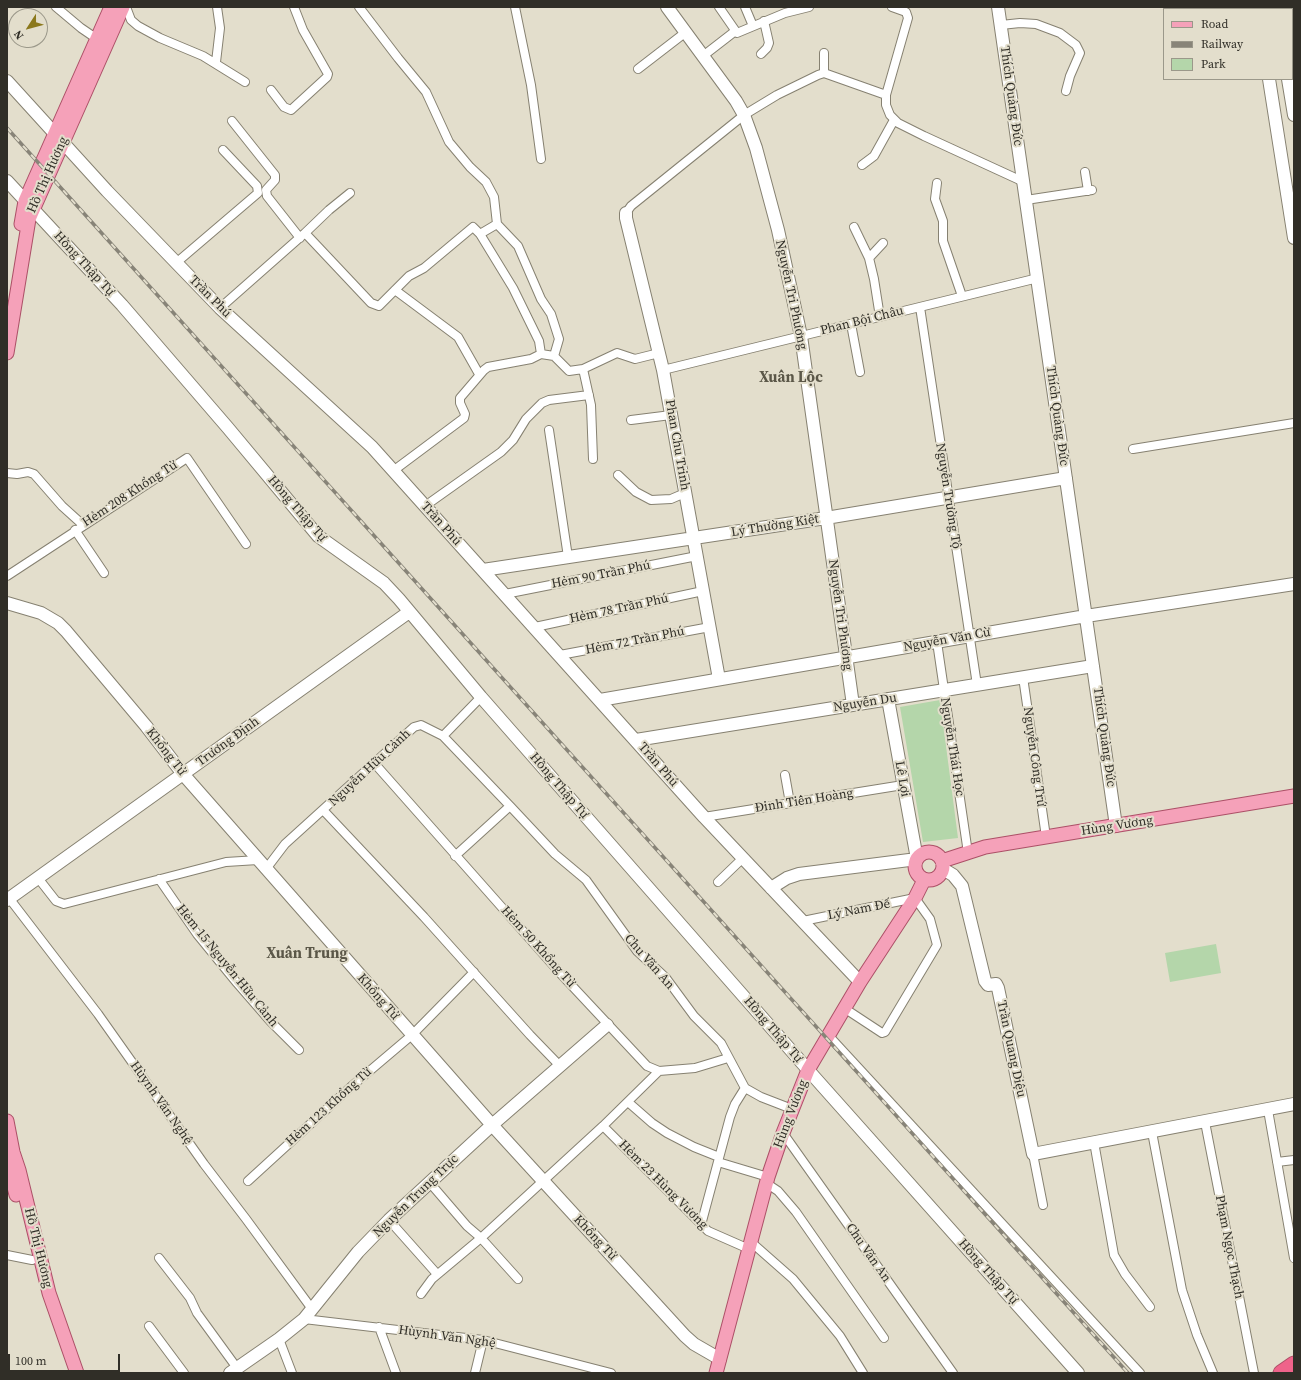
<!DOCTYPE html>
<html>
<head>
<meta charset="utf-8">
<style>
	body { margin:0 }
	#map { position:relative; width:1301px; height:1380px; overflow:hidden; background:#e3decc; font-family:"Source Serif 4",serif }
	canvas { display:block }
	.frame { position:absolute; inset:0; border:8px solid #302e27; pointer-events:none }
	.legend { position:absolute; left:1163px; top:8px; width:130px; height:72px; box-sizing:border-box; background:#e3decc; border:1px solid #9b988a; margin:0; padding:5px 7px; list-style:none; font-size:12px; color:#302e27 }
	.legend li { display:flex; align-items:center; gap:8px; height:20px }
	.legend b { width:20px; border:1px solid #9b988a }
	.north { position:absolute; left:8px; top:8px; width:40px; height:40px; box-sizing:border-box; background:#e3decc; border:1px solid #9b988a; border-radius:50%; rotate:234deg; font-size:11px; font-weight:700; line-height:16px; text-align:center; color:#302e27 }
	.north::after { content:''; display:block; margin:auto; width:14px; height:18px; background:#8b781c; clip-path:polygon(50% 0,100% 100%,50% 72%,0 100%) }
	.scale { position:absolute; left:8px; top:1354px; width:112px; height:18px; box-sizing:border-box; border:2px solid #302e27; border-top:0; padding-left:5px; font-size:12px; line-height:14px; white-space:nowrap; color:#302e27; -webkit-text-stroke:3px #e3decc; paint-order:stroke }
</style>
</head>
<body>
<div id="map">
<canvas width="1301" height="1380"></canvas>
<div class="frame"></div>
<ul class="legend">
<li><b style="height:5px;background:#f5a1b9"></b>Road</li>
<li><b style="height:5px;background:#888478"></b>Railway</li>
<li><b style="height:11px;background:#b4d6aa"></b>Park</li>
</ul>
<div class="north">N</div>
<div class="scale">100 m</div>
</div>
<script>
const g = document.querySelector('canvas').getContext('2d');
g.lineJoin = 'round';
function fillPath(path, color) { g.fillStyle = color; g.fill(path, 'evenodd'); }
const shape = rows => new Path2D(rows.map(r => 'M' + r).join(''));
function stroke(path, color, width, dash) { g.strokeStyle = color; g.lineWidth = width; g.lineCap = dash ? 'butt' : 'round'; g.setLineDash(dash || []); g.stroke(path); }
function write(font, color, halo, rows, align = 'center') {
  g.font = font + ' "Source Serif 4",serif'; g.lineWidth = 4; g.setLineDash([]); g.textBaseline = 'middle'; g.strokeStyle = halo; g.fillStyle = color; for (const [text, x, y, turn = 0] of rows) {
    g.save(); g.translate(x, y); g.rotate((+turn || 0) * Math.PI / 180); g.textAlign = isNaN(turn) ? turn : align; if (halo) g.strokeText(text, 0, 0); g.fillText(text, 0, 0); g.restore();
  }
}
fillPath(shape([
	[940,700,958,838,923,842,900,707],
	[1216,944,1221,973,1170,982,1165,953]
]), '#b4d6aa');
const street = shape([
	[56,7,81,28,100,41],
	[126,7,131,20,138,26,160,38,203,56,245,82],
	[359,7,398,58,426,92,449,142,470,167,486,182,494,197,497,224,518,246,541,299,551,314,559,339,554,356,541,354,531,359,488,367,484,370,460,398,460,403,465,414,464,418,393,471],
	[515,7,531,85,541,159],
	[719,7,737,33,785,13,809,7],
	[745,7,753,26],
	[892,7,906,12,908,18,886,95,886,105,890,115,898,123,924,136,1024,182],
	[1001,25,1020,23,1036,24,1060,33,1076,45,1080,53,1070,76,1066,91],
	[761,54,767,48,769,43,764,21],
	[703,56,734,32],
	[216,62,220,28,217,7],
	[638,69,686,32],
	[824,73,824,53],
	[271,90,284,107,291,110,327,77,328,74,303,30,294,7],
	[232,121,275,175,275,180,266,190,267,196,300,238],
	[862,165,874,156,894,120],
	[1085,172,1088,191],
	[937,183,935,199,943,221,943,241,962,296],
	[1026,200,1092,190],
	[626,213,631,206,744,115,777,95,818,75,824,73,886,95],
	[854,227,869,258,874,279,880,317],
	[305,233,329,210,350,193],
	[480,234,497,224],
	[869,258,883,243],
	[176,263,258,193,257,186,223,150],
	[395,290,458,337,479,374],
	[920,307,977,685],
	[220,308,305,233,371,303,379,306,409,276,424,268,473,227,480,234,513,288,539,341,541,354],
	[851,324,860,372],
	[554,356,569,371,583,369,617,353,635,359,659,353],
	[583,369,591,405,593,459],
	[663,370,1038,278],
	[631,420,671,415],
	[549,430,568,557],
	[1133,449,1294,423],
	[7,473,17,474,28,472,34,474,62,506,83,525],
	[618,475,636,492,651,500,671,499,685,493],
	[425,506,501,452,513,440,526,419,542,403,549,400,589,395],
	[75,530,104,573],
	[7,576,187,458,246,544],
	[505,594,697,556],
	[535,627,703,591],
	[937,642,968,853],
	[560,655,710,627],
	[1023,677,1046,837],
	[443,736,510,806,455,856],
	[375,764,560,973,647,1066,659,1071,695,1068,728,1058],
	[785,775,790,803],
	[510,806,555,854,586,880,637,951,666,978,694,1016,721,1043,745,1088,761,1097,792,1109],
	[324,811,424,917,530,1035,560,1066],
	[704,817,903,785],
	[266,869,285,844,414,727,421,725,443,736,481,697],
	[38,878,56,901,64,904,226,862,258,860],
	[159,879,197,934,237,983,270,1021,299,1050],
	[718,882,743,858],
	[9,898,98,1014,204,1164,246,1219,312,1309],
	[803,921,915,898,930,919,937,945,885,1032,882,1033,844,1008],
	[828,1035,1140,1373],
	[628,1102,652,1123,667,1133,694,1147,719,1157],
	[1268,1110,1294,1258],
	[1205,1122,1254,1373],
	[603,1126,708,1231,749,1249],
	[1152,1132,1182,1290,1197,1335,1213,1373],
	[783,1133,953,1373],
	[1094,1142,1114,1255,1125,1274,1150,1307],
	[1033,1154,1043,1205],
	[718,1162,768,1177],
	[1277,1162,1294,1160],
	[248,1181,353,1085,412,1035,474,972],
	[430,1183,467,1226,481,1238,518,1279],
	[766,1183,778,1191,796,1212,884,1338],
	[389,1220,437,1274],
	[701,1225,730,1117,735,1104,745,1088],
	[751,1242,793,1279,840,1336,863,1373],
	[7,1255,32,1260],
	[159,1258,190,1298,197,1313,237,1368],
	[421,1294,432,1279,481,1238,603,1126,659,1071],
	[304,1319,483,1340,611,1373],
	[149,1326,184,1373],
	[379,1327,396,1373],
	[279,1339,292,1373],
	[475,1373,483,1340]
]);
const secondary = shape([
	[667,7,736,101,744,115,756,148,778,230,801,336,853,705],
	[998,7,1116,826],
	[1258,7,1258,9],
	[1277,7,1278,9],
	[1269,79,1294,238],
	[1288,79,1294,115],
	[7,81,107,191,220,308,372,447,704,817,860,982],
	[7,181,122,305,228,428,318,536,384,583,399,599,481,697,817,1080,1078,1373],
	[626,213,626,218,663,370,719,679],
	[483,570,826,518,1066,478],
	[7,603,41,613,58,623,66,631,146,726,183,774,492,1125,685,1336,694,1344,720,1359],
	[600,700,1086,616,1294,584],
	[636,740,1093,666],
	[943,869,953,875,962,886,985,981,988,985,996,984,998,988,1033,1154,1294,1104],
	[771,888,787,878,799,874,917,859,888,699],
	[7,900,409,612],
	[230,1373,279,1339,304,1319,358,1252,389,1220,492,1125,607,1025]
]);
const primary = shape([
	[21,224,25,201,111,7],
	[7,353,29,219,123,7],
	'915 866a14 14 0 1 1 28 0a14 14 0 1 1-28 0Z',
	[942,861,985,847,1294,796],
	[7,1121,13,1152,19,1170,49,1293,77,1373],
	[7,1160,16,1195],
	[716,1373,768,1177,783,1133,808,1070,860,982,915,898,924,880]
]);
const highway = shape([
	[1281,1373,1294,1364]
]);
stroke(street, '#868171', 10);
stroke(secondary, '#868171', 14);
stroke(primary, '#ac5067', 15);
stroke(highway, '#ac5067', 17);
stroke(street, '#fff', 8);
stroke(secondary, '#fff', 12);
stroke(primary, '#f5a1b9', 13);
stroke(highway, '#ef638a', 15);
const rail = shape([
	[7,128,1128,1373]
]);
stroke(rail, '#888478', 3.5);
stroke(rail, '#e3decc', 2, [6]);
write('13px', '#302e27', '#e3decc', [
	["Thích Quảng Đức",1011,96,82],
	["Hồ Thị Hương",48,175,-66],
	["Hồng Thập Tự",84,264,47],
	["Nguyễn Tri Phương",791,295,78],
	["Trần Phú",210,297,45],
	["Phan Bội Châu",862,321,-14],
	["Thích Quảng Đức",1057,416,82],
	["Phan Chu Trinh",677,445,80],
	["Hẻm 208 Khổng Tử",130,494,-33],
	["Nguyễn Trường Tộ",948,496,81],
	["Hồng Thập Tự",297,509,49],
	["Trần Phú",441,524,48],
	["Lý Thường Kiệt",775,526,-9],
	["Hẻm 90 Trần Phú",601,575,-11],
	["Hẻm 78 Trần Phú",619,609,-12],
	["Nguyễn Tri Phương",840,615,82],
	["Nguyễn Văn Cừ",947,640,-10],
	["Hẻm 72 Trần Phú",635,641,-11],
	["Nguyễn Du",865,703,-9],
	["Thích Quảng Đức",1104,737,82],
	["Trương Định",228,742,-36],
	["Nguyễn Thái Học",952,747,81],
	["Khổng Tử",166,752,52],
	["Nguyễn Công Trứ",1034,757,82],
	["Trần Phú",658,765,49],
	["Nguyễn Hữu Cảnh",370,768,-43],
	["Lê Lợi",902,779,80],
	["Hồng Thập Tự",559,786,49],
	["Đinh Tiên Hoàng",804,801,-9],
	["Hùng Vương",1117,826,-9],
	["Lý Nam Đế",859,910,-11],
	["Hẻm 50 Khổng Tử",538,947,48],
	["Chu Văn An",649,962,49],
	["Hẻm 15 Nguyễn Hữu Cảnh",227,966,51],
	["Khổng Tử",378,997,49],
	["Hồng Thập Tự",773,1030,49],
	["Trần Quang Diệu",1011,1049,78],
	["Hùynh Văn Nghệ",161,1103,55],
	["Hẻm 123 Khổng Tử",329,1107,-42],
	["Hùng Vương",791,1114,-69],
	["Hẻm 23 Hùng Vương",663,1185,45],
	["Nguyễn Trung Trực",416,1196,-44],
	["Khổng Tử",595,1238,47],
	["Phạm Ngọc Thạch",1229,1247,79],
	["Hồ Thị Hương",38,1248,76],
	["Chu Văn An",868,1253,55],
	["Hồng Thập Tự",988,1272,48],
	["Hùynh Văn Nghệ",447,1337,8]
]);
write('bold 15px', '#5b5748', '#e3decc', [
	["Xuân Lộc",791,378],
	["Xuân Trung",307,954]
]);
</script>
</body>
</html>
